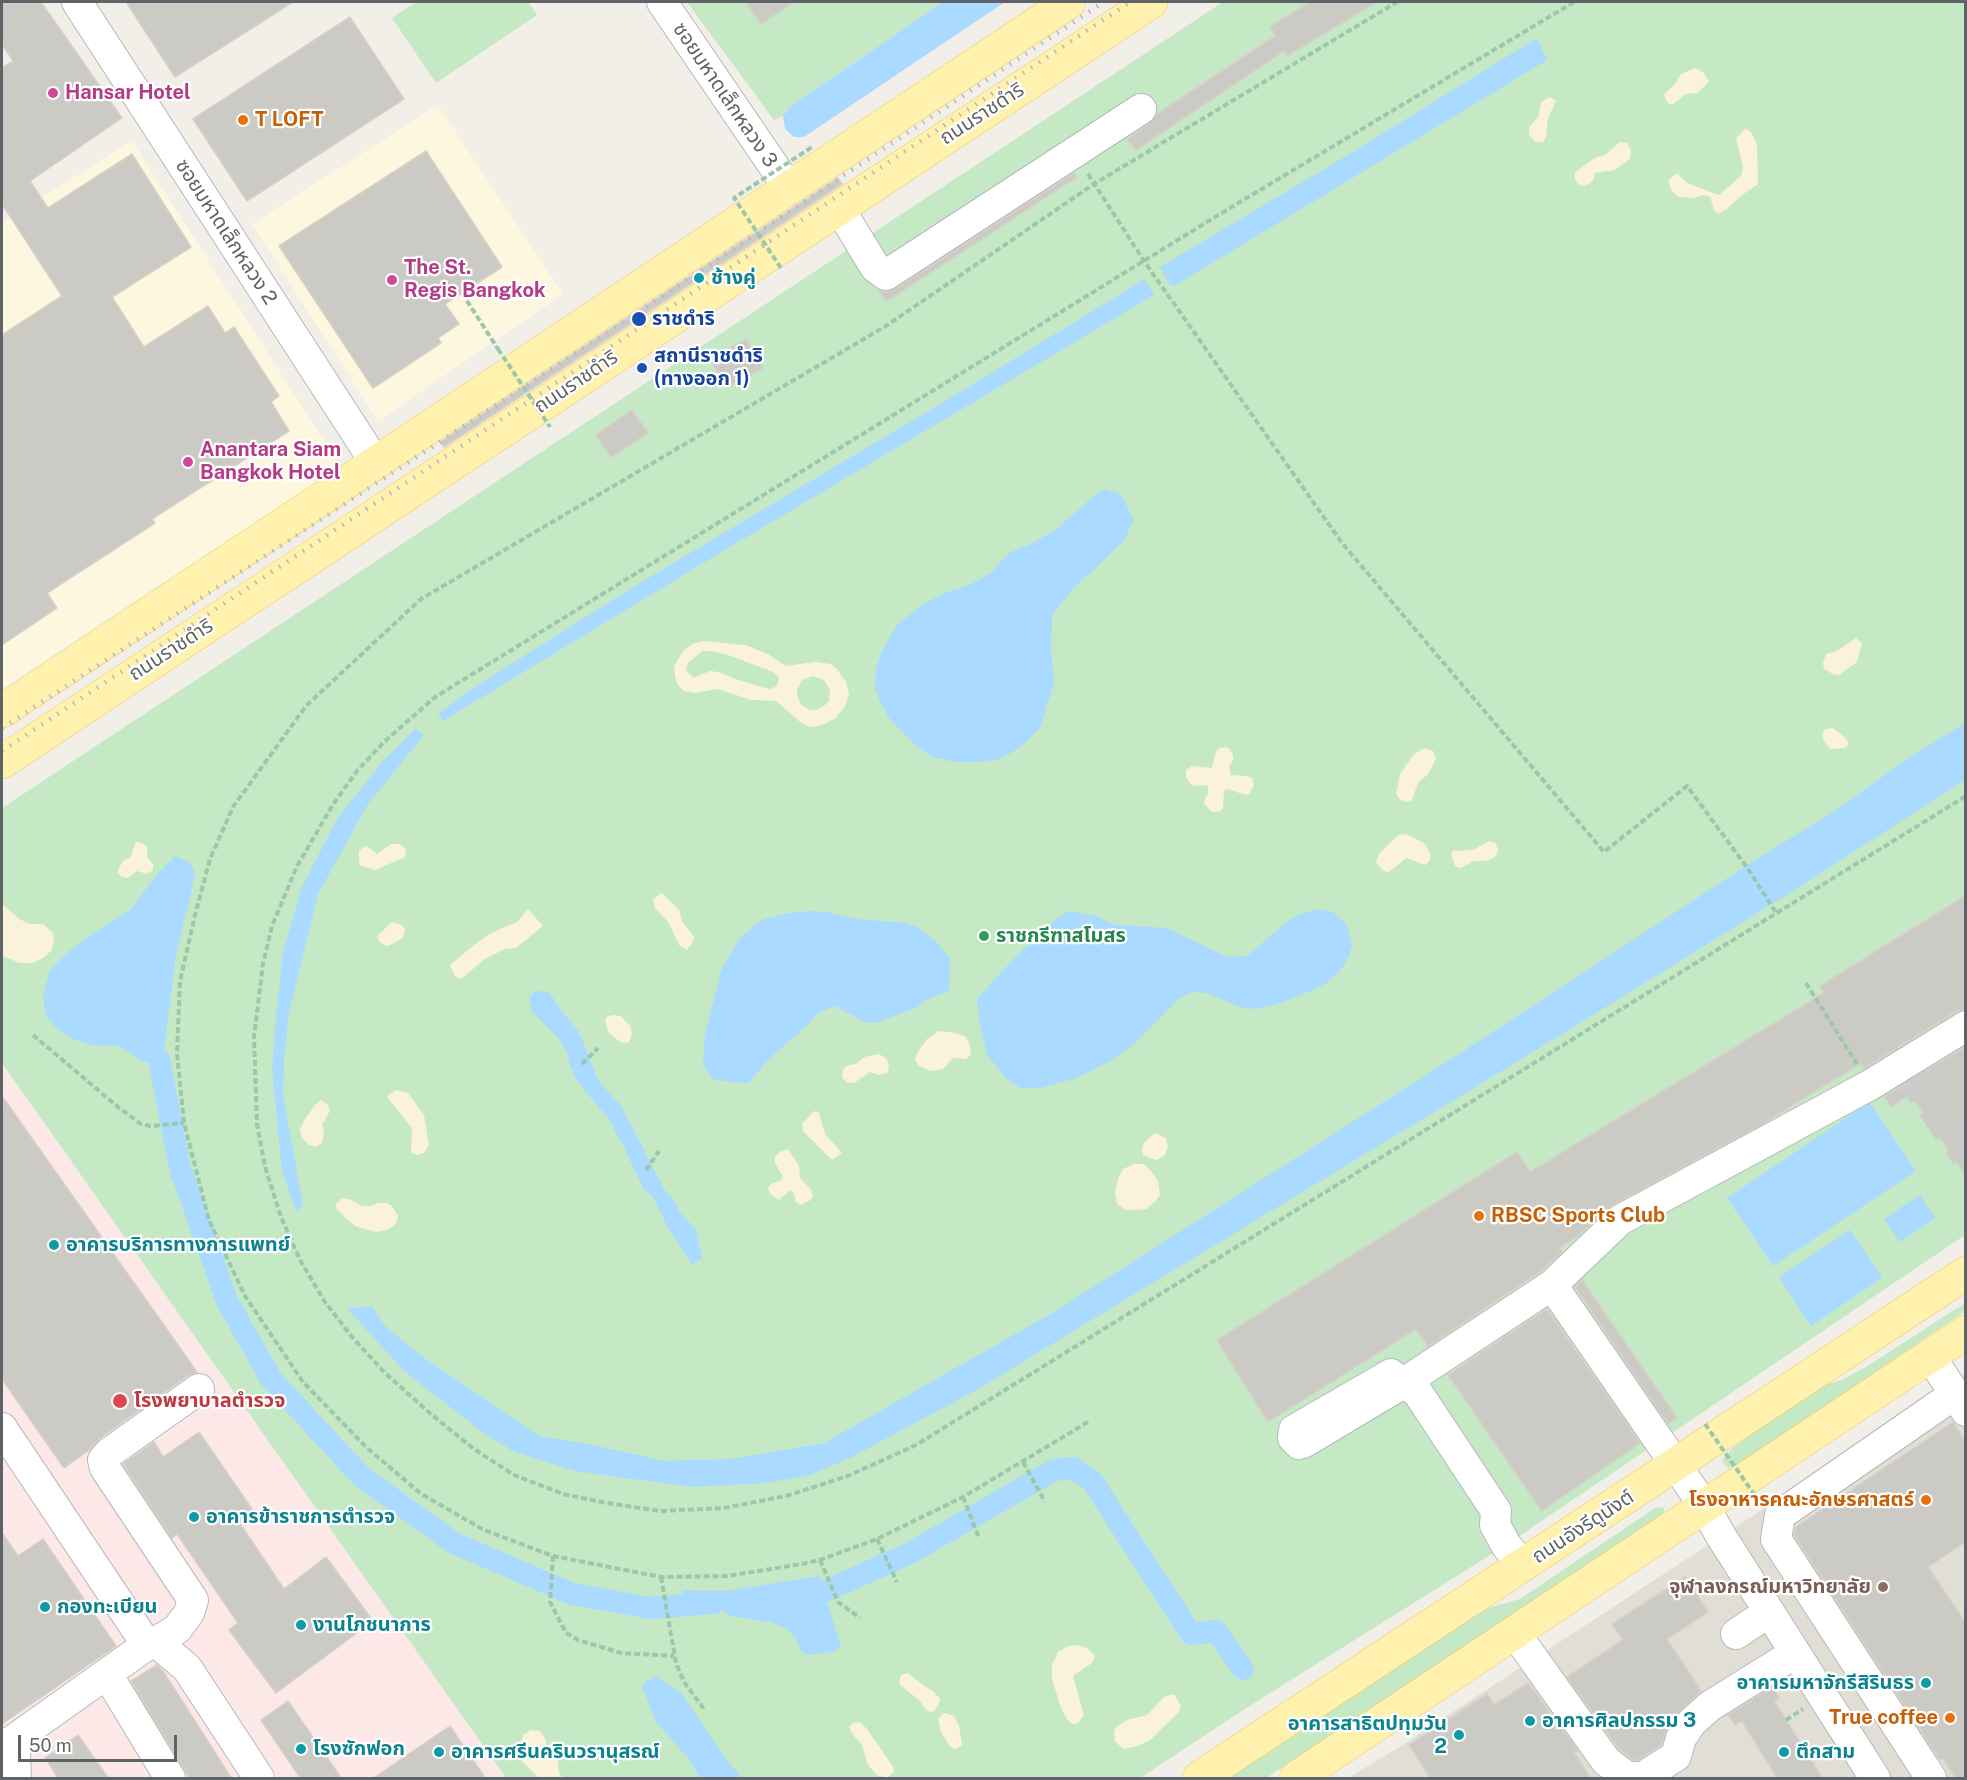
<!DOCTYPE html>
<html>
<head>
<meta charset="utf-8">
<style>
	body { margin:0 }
	#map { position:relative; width:1967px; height:1780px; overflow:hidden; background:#f1efe8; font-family:"Public Sans",sans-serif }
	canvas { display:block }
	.frame { position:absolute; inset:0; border:3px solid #5f6368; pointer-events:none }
	.scale { position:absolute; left:18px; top:1735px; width:159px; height:27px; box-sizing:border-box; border:3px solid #5f6368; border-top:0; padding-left:8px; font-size:18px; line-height:21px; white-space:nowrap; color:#5f6368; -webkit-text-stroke:4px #fff; paint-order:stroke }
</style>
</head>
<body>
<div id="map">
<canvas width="1967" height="1780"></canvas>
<div class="frame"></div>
<div class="scale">50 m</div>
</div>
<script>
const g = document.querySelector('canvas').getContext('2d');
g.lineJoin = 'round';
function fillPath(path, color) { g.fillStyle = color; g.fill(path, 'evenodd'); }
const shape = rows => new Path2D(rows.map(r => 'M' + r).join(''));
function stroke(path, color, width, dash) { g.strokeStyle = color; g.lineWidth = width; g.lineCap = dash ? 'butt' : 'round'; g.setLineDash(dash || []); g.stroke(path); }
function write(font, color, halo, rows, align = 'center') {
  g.font = font + ' "Public Sans","Noto Sans Thai",sans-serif'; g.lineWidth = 4.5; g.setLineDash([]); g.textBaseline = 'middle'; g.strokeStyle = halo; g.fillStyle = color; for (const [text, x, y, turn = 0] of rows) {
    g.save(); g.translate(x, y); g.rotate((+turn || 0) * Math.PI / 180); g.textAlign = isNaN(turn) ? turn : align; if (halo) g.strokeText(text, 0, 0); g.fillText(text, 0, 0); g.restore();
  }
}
fillPath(shape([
	[438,105,563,294,378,421,252,224],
	[132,141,340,466,2,689,2,223]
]), '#fef7e0');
fillPath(shape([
	[1965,1373,1965,1778,1348,1778,1396,1749,1754,1515]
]), '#e1ded6');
fillPath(shape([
	[2,1065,506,1778,28,1778,2,1736]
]), '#fce8e6');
fillPath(shape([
	[416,2,528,2,537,15,436,83,392,18],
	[687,2,943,2,791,106,783,116,774,120],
	[1223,2,1965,2,1965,1235,1506,1545,1248,1707,1140,1778,506,1778,2,1063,2,808],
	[1965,1303,1965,1311,1734,1468,1727,1467,1722,1460,1734,1447,1821,1386,1842,1380,1866,1367],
	[1663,1507,1665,1514,1266,1778,1227,1778,1478,1611,1520,1599,1655,1508]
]), '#c5e8c5');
fillPath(shape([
	[1695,68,1704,73,1709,82,1697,93,1686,94,1672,105,1667,102,1664,94,1675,84,1681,74],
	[1550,97,1556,101,1548,118,1546,137,1543,142,1536,142,1529,135,1529,127,1538,117,1541,102],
	[1746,128,1751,132,1757,144,1758,184,1742,195,1727,209,1718,214,1714,210,1710,197,1703,195,1693,198,1679,197,1671,190,1668,180,1677,173,1687,183,1719,195,1741,176,1743,167,1736,138],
	[1620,142,1627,143,1631,150,1630,159,1615,170,1595,173,1594,179,1590,183,1584,186,1578,184,1575,179,1575,172,1595,158,1605,155],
	[1856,638,1862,643,1857,662,1839,675,1833,674,1824,669,1823,663,1826,654,1835,652],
	[703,641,745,645,768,654,786,666,815,662,831,664,837,669,846,682,849,694,845,706,836,718,824,724,814,727,806,726,799,721,776,701,751,700,718,689,696,693,684,691,678,685,675,677,674,666,684,650,692,644],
	[702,651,711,651,728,655,771,671,776,674,779,679,777,686,770,689,741,681,718,672,710,671,693,678,686,670,688,663],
	[813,676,824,680,830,690,829,701,825,705,816,710,810,710,801,705,797,695,797,690,802,680],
	[1833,728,1846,738,1849,744,1845,748,1831,749,1825,743,1822,735,1825,729],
	[1225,747,1229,748,1233,755,1233,760,1229,767,1231,775,1247,776,1252,778,1254,785,1250,793,1246,795,1227,789,1224,790,1223,808,1220,811,1212,812,1204,804,1205,798,1208,794,1208,786,1205,785,1194,786,1190,784,1186,777,1186,770,1192,766,1212,768,1216,751,1219,748],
	[1425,748,1433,751,1436,758,1432,767,1427,775,1418,783,1412,800,1407,802,1400,800,1396,794,1400,774,1414,754],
	[1406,834,1424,843,1430,853,1430,860,1425,865,1406,858,1389,872,1383,871,1376,862,1379,854,1398,835],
	[1489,841,1495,843,1498,849,1497,854,1494,858,1485,861,1474,861,1461,868,1455,866,1451,854,1453,851,1473,850],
	[136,842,142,843,147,847,147,857,153,864,153,870,147,874,137,871,128,878,122,877,118,873,118,869,124,860,130,858],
	[391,844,400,844,406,849,405,857,375,870,359,865,359,851,362,848,367,846,377,854],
	[662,893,679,910,682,921,694,937,692,944,687,950,679,945,668,922,655,908,653,899],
	[2,904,18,918,29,924,43,924,53,933,54,941,51,951,43,958,33,963,19,963,2,955],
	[528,909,543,926,516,948,505,949,485,959,461,979,455,977,450,965,474,945,491,933,517,922],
	[392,922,402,925,405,929,403,938,388,946,384,945,379,941,377,936],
	[614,1015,621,1016,631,1027,632,1034,629,1042,624,1043,619,1041,608,1032,605,1019,608,1016],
	[939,1031,950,1032,965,1036,969,1042,971,1054,966,1059,953,1058,943,1069,930,1071,919,1066,915,1059,919,1050,927,1039],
	[879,1054,887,1059,889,1067,887,1073,879,1075,870,1072,854,1083,846,1082,842,1077,843,1069,848,1065,856,1064,864,1057],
	[396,1090,408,1093,424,1115,429,1145,424,1153,417,1155,411,1152,412,1128,390,1101,387,1096],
	[321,1100,327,1104,330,1111,322,1125,324,1131,322,1143,316,1147,309,1145,302,1138,300,1130,303,1122,315,1105],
	[814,1111,819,1113,825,1134,842,1153,832,1160,803,1131,802,1124],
	[1155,1133,1166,1138,1168,1147,1165,1155,1161,1158,1156,1160,1143,1155,1142,1149,1144,1143],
	[788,1149,799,1166,800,1178,811,1189,813,1197,809,1201,801,1205,796,1202,794,1194,790,1190,779,1200,770,1194,768,1188,771,1184,781,1180,783,1176,775,1164,775,1156,780,1152],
	[1134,1164,1144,1164,1151,1171,1158,1181,1160,1195,1155,1202,1146,1209,1137,1210,1126,1210,1117,1204,1115,1192,1118,1179,1123,1169],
	[342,1198,349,1199,362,1206,370,1206,378,1203,387,1203,392,1206,398,1216,396,1224,387,1230,376,1232,355,1226,337,1210,336,1204],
	[1077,1645,1087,1648,1095,1656,1092,1663,1073,1676,1084,1715,1078,1723,1072,1724,1066,1718,1061,1708,1052,1679,1052,1665,1058,1652,1069,1646],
	[908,1673,924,1686,933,1691,940,1699,938,1706,933,1712,927,1711,919,1700,901,1686,899,1682,901,1675],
	[1174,1694,1181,1706,1179,1712,1150,1740,1138,1746,1123,1749,1115,1741,1114,1732,1116,1727,1127,1720,1147,1715,1165,1696],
	[944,1713,954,1716,959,1725,962,1745,956,1749,950,1747,941,1732,938,1718],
	[854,1722,861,1723,867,1729,894,1768,894,1772,888,1777,884,1777,877,1775,868,1765,862,1745,853,1735,849,1727],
	[531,1730,540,1731,545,1738,548,1751,557,1758,559,1773,563,1778,539,1778,523,1762,520,1754,523,1735]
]), '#fbf3d9');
fillPath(shape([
	[943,2,1005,2,804,137,794,137,785,129,783,116,791,106],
	[1537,38,1547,60,1174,286,1169,284,1160,267,1348,155],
	[1144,279,1154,295,728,548,443,721,438,714,475,687,630,589,965,389,1106,303],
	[1105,489,1122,495,1133,520,1124,541,1072,590,1052,615,1051,649,1054,683,1040,728,1019,748,1000,759,980,762,955,762,932,757,914,744,889,718,881,704,875,688,876,669,882,651,898,624,924,604,944,593,967,586,991,573,1009,553,1033,543,1058,528,1095,495],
	[1965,723,1965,780,1793,891,1533,1052,978,1389,850,1458,807,1476,765,1483,693,1487,575,1471,513,1451,481,1431,404,1371,347,1308,372,1307,386,1327,424,1358,539,1436,598,1446,664,1461,733,1459,824,1443,1054,1312,1456,1056,1746,866,1836,810,1910,757],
	[416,728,424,735,368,804,318,894,289,1013,284,1059,283,1094,303,1206,296,1211,282,1171,272,1069,275,1026,283,952,302,887,337,819,382,762],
	[175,856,189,862,195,872,191,894,176,954,164,1051,159,1060,144,1062,119,1046,91,1045,73,1039,58,1030,46,1016,43,995,50,970,67,953,84,940,130,910,159,872],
	[1317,909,1333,912,1347,925,1352,945,1349,956,1341,970,1327,983,1318,988,1277,1004,1257,1009,1243,1008,1206,993,1192,992,1177,1000,1133,1045,1110,1061,1077,1078,1041,1088,1020,1088,1005,1078,987,1054,980,1024,977,999,1019,953,1059,917,1069,911,1096,916,1115,925,1166,928,1228,957,1247,956,1288,921,1301,914],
	[810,911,826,912,856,919,906,923,919,928,937,943,950,959,949,991,924,1001,916,1008,875,1023,865,1022,835,1006,818,1013,811,1022,767,1061,749,1083,736,1083,713,1079,703,1065,705,1035,722,968,740,938,761,920,788,913],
	[536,991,549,992,563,1013,579,1032,598,1080,622,1107,664,1189,675,1202,678,1210,696,1230,702,1258,692,1265,665,1222,653,1197,644,1190,623,1145,608,1118,577,1081,570,1065,567,1052,559,1038,532,1012,529,997],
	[1870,1102,1916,1171,1773,1266,1727,1198],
	[1920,1195,1935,1218,1900,1242,1884,1219],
	[1850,1230,1882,1278,1811,1326,1779,1277],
	[819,1576,841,1646,834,1652,806,1655,801,1651,796,1639,787,1629,770,1622,730,1616,718,1607,684,1609,682,1590,725,1591],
	[655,1676,681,1693,726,1759,742,1778,700,1778,688,1758,656,1722,642,1685]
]), '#aadaff');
stroke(shape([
	[159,1060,180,1168,227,1301,271,1379,362,1477,454,1543,572,1594,651,1608,714,1603],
	[795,1596,817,1595,910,1553,1054,1470,1073,1468,1092,1481,1191,1634,1216,1631,1243,1669]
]), '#aadaff', 22);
const building = shape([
	[2,2,41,2,122,118,30,181,48,208,132,154,191,247,112,297,144,347,208,306,225,333,234,327,279,396,271,402,289,431,152,519,155,523,47,593,57,608,2,645,2,335,62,296,2,204,2,68,13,61,2,44,2,2],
	[126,2,293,2,175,77,126,2],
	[746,2,794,2,761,24,746,2],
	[1310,2,1377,2,1287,56,1284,51,1136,150,1127,139,1150,123,1157,114,1275,36,1270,27,1310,2],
	[350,17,404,99,247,201,193,119,350,17],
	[426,151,502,267,445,304,459,324,438,338,441,343,373,388,279,246,426,151],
	[1074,173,1077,177,887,301,878,290,886,292,895,289,1074,173],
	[838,178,842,184,444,447,440,442,838,178],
	[746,339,763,368,726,388,710,359,746,339],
	[632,410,648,433,611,457,596,435,632,410],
	[1965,896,1965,1009,1957,1011,1864,1068,1861,1063,1759,1126,1612,1205,1579,1235,1559,1248,1562,1252,1541,1271,1428,1346,1416,1329,1268,1422,1217,1340,1517,1152,1530,1172,1824,993,1820,986,1965,896],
	[1965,1047,1965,1174,1910,1094,1892,1107,1884,1097,1965,1047],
	[2,1096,197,1372,189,1375,99,1439,89,1450,64,1468,2,1379,2,1096],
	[1582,1280,1677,1418,1668,1424,1575,1287,1582,1280],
	[1547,1309,1640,1443,1542,1511,1448,1375,1547,1309],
	[1953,1422,1965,1441,1965,1542,1928,1567,1965,1622,1965,1779,1956,1779,1943,1758,1940,1760,1794,1535,1796,1527,1953,1422],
	[199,1432,254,1512,239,1522,284,1589,326,1557,373,1621,276,1693,229,1630,238,1623,177,1534,172,1538,123,1464,154,1442,163,1457,199,1432],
	[2,1533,18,1556,43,1539,116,1646,2,1724,2,1533],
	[1685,1577,1708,1612,1667,1639,1701,1691,1678,1712,1667,1729,1661,1745,1638,1760,1633,1760,1619,1749,1567,1677,1623,1640,1612,1624,1685,1577],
	[157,1665,163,1671,232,1779,190,1779,131,1681,157,1665],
	[1528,1683,1579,1752,1573,1751,1591,1779,1431,1779,1409,1745,1487,1694,1494,1705,1528,1683],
	[1772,1687,1779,1698,1774,1701,1823,1779,1778,1779,1742,1721,1735,1725,1728,1715,1772,1687],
	[288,1701,342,1779,301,1779,261,1720,288,1701],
	[450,1726,486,1779,372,1779,450,1726],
	[78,1735,109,1779,59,1779,45,1758,78,1735]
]);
fillPath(building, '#cccac5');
stroke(building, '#d6d1c6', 1.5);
stroke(shape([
	[1906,1070,1966,1156]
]), '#ccccc8', 30, [30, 15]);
const minor = shape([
	[77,2,375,462],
	[662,2,788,187],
	[839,208,875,267,886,275,1141,109],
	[1930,1356,1966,1411],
	[2,1428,147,1645],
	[1523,1566,1506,1545,1495,1525,1496,1511,1416,1390,1402,1384,1391,1374,1294,1430,1293,1438,1299,1444,1305,1442,1402,1384,1552,1285],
	[1515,1633,1606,1761,1627,1777,1643,1777,1676,1756,1681,1738,1692,1722,1710,1706,1795,1653],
	[1736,1634,1769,1612],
	[156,1642,177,1629,189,1613,193,1600,105,1468,103,1460,109,1453,199,1389],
	[107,1674,170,1778],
	[2,1748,147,1645,156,1642,187,1668,259,1778],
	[2,1749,15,1754,16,1778],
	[1875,1778,1721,1536,1704,1506,1552,1285,1620,1220,1870,1085,1966,1026],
	[1931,1778,1776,1539,1780,1515,1955,1394]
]);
const major = shape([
	[2,711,1069,2],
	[2,762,1151,2],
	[1199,1778,1966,1273],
	[1296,1778,1966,1332]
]);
stroke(minor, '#b5b8bc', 32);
stroke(major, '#f2c960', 34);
stroke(shape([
	[1574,2,1220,214,453,686,434,698,384,742,357,771,334,803,297,866,272,926,263,964,254,1037,257,1124,265,1167,281,1217,300,1260,325,1302,352,1337,385,1373,432,1415,474,1449,514,1475,563,1494,607,1503,660,1511,724,1508,786,1496,848,1476,916,1445,1966,796],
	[1088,174,1144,261,1342,543,1604,852,1687,786,1746,866,1777,914],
	[462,293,498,349,497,350],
	[1806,983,1857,1064],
	[33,1035,118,1107,141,1124,150,1126,184,1123],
	[582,1064,598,1048],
	[646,1170,659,1151],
	[1088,1422,963,1497,877,1539,820,1560,802,1564,727,1576,661,1577,553,1556,484,1530,420,1493,366,1447,303,1382,245,1296,209,1220,184,1123,177,1053,180,981,195,915,210,859,233,807,306,706,421,599,886,326,1094,184,1397,2],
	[1023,1462,1045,1502],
	[963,1497,979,1538],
	[877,1539,897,1582],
	[553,1556,550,1602,566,1633,578,1640,621,1653,674,1656],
	[820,1560,838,1602,860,1618],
	[661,1577,676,1663,684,1682,704,1709],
	[1786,1720,1803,1709]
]), '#9cc7a9', 4, [6, 3]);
stroke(minor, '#fff', 30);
stroke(major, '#fff2af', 33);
stroke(shape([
	[2,728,640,311,1104,2],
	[2,751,1130,2]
]), '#b6b7b8', 4.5, [1.5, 8]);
stroke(shape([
	[781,268,734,198,812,147],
	[498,349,550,427],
	[1705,1424,1754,1494]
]), '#9cc7a9', 4, [6, 3]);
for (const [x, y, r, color] of [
	[53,93,6,"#d1479c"],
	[243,120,6,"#e8710a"],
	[699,278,6,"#0f9aa8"],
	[392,280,6,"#d1479c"],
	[639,319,8,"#1a4fb4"],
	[642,368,6,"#1a4fb4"],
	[188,462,6,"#d1479c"],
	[984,936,6,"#2e9e5b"],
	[1479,1216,6,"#e8710a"],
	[54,1245,6,"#0f9aa8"],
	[120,1401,8,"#e0444e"],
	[1926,1500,6,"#e8710a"],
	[194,1517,6,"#0f9aa8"],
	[1883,1587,6,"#8d6e63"],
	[45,1607,6,"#0f9aa8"],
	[301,1625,6,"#0f9aa8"],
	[1926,1683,6,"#0f9aa8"],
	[1950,1718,6,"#e8710a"],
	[1530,1721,6,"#0f9aa8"],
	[1459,1735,6,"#0f9aa8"],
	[301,1749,6,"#0f9aa8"],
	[439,1752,6,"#0f9aa8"],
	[1784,1752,6,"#0f9aa8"]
]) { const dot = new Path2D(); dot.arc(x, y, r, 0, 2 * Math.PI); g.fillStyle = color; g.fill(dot); stroke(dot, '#fff', 2); }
write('bold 20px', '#b23c85', '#fff', [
	["Hansar Hotel",65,93],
	["The St.",404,268],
	["Regis Bangkok",404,291],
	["Anantara Siam",200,450],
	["Bangkok Hotel",200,473]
], 'left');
write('20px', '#5f6368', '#fff', [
	["ซอยมหาดเล็กหลวง 3",725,95,56],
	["ถนนราชดำริ",982,114,-33],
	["ซอยมหาดเล็กหลวง 2",226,232,57],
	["ถนนราชดำริ",576,382,-34],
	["ถนนราชดำริ",171,650,-33],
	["ถนนอังรีดูนังต์",1583,1527,-33]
]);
write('bold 20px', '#c56008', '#fff', [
	["T LOFT",255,120],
	["RBSC Sports Club",1491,1216],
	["โรงอาหารคณะอักษรศาสตร์",1914,1500,"right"],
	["True coffee",1938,1718,"right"]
], 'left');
write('bold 20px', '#0d838f', '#fff', [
	["ช้างคู่",711,278],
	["อาคารบริการทางการแพทย์",66,1245],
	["อาคารข้าราชการตำรวจ",206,1517],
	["กองทะเบียน",57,1607],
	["งานโภชนาการ",313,1625],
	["อาคารมหาจักรีสิรินธร",1914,1683,"right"],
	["อาคารศิลปกรรม 3",1542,1721],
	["อาคารสาธิตปทุมวัน",1447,1724,"right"],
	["2",1447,1747,"right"],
	["โรงซักฟอก",313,1749],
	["อาคารศรีนครินวรานุสรณ์",451,1752],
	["ตึกสาม",1796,1752]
], 'left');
write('bold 20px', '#164399', '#fff', [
	["ราชดำริ",652,319],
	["สถานีราชดำริ",654,356],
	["(ทางออก 1)",654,379]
], 'left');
write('bold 20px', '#27864d', '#fff', [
	["ราชกรีฑาสโมสร",996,936]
], 'left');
write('bold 20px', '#be3a42', '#fff', [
	["โรงพยาบาลตำรวจ",134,1401]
], 'left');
write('bold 20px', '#785e54', '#fff', [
	["จุฬาลงกรณ์มหาวิทยาลัย",1871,1587]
], 'right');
</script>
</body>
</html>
